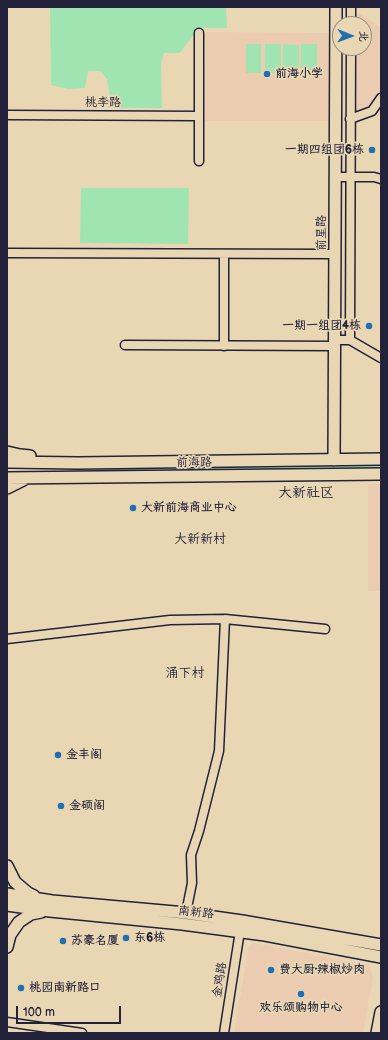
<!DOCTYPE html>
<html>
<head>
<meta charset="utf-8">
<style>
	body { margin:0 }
	#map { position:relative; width:388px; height:1040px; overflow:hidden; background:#e9d7b4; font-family:"Balsamiq Sans","LXGW WenKai TC",sans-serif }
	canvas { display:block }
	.frame { position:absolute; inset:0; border:8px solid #22223b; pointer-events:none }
	.north { position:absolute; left:332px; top:16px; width:40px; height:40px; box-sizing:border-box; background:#e9d7b4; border:1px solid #998f84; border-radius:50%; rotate:91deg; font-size:11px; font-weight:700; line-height:16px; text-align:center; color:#22223b }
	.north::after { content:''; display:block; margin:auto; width:14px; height:18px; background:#1f6fb2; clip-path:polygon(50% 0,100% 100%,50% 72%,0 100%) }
	.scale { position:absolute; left:16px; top:1006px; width:105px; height:18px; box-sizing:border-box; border:2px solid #22223b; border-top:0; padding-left:5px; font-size:12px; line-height:14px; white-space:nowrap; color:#22223b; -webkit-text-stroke:3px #e9d7b4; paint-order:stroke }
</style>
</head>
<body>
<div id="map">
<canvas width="388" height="1040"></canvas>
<div class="frame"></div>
<div class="north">北</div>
<div class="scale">100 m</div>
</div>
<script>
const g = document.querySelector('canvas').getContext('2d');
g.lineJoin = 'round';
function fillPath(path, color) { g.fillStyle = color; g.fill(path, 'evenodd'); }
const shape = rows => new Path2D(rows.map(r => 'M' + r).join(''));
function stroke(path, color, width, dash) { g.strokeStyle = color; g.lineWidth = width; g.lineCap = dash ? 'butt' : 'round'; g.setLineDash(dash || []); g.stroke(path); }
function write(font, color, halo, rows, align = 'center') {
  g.font = font + ' "Balsamiq Sans","LXGW WenKai TC",sans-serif'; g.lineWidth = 3.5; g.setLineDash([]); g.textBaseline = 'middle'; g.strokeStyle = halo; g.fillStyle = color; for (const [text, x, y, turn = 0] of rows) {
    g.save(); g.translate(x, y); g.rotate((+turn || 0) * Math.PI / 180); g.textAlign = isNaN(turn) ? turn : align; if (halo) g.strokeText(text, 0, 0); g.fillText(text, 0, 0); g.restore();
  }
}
fillPath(shape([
	[357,12,381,27,381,93,372,108,356,112,357,48,364,48,364,24,357,24],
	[206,32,329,33,329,121,205,121],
	[368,484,381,484,381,591,368,591],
	[254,943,369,965,373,978,363,1033,234,1033,249,946]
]), '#ebccb1');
fillPath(shape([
	[50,7,226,7,227,28,202,28,193,35,180,53,164,53,161,63,162,108,112,108,107,79,100,71,88,71,85,88,68,89,51,85],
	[246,44,261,44,261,73,246,73],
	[265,44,281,44,281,73,265,73],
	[283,44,299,45,299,73,283,73],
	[301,44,317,44,317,73,301,73],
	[81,188,189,188,188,244,80,243],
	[381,465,381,469,159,471,159,467],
	[153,467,153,471,94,472,94,468]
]), '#a0e5b1');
const street = shape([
	[351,24,351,7],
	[7,115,199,116],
	[350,119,372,111,381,98],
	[199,161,199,33],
	[335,177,374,177,381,179],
	[7,253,335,254],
	[334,340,350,340,381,358],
	[350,340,351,48],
	[125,345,334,346],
	[224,346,224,254],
	[7,639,170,620,225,619,325,629],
	[186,913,192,883,191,855,199,831,219,751,225,619],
	[7,1022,82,1033],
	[224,1033,240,931]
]);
const secondary = shape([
	[7,452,20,455,30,456],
	[334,460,336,7],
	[7,462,78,463,381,459],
	[7,478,381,474],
	[7,488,23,480],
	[7,866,15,882,28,893,34,896],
	[7,894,52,901,186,913,242,921,381,945],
	[7,905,50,911,182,924,265,935,381,957],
	[7,947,10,935,19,922,31,914,41,912],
	[377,1033,381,1012]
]);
stroke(street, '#22223b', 11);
stroke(secondary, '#22223b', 14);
stroke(street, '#e9d7b4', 8);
stroke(secondary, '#e9d7b4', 11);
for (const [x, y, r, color] of [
	[267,74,4,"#1f6fb2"],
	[372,150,4,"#1f6fb2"],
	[369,326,4,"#1f6fb2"],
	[133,508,4,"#1f6fb2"],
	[58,755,4,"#1f6fb2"],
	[61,806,4,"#1f6fb2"],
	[126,938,4,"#1f6fb2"],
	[63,941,4,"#1f6fb2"],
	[271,970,4,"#1f6fb2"],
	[21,988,4,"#1f6fb2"],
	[301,994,4,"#1f6fb2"]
]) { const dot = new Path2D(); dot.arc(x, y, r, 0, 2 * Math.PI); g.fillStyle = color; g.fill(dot); stroke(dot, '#e9d7b4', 1.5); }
write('bold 12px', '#22223b', '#e9d7b4', [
	["前海小学",275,74],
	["一期四组团6栋",364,150,"right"],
	["一期一组团4栋",361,326,"right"],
	["大新前海商业中心",141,508],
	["金丰阁",66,755],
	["金硕阁",69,806],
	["东6栋",134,938],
	["苏豪名厦",71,941],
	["费大厨·辣椒炒肉",279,970],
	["桃园南新路口",29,988],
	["欢乐颂购物中心",301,1008,"center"]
], 'left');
write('12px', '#22223b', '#e9d7b4', [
	["桃李路",103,103],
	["前星路",322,233,-90],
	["前海路",194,463,-1],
	["南新路",196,913,6],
	["金鸡路",220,980,-81]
]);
write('13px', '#22223b', '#e9d7b4', [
	["大新新村",200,540],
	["涌下村",185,674]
]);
write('14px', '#22223b', '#e9d7b4', [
	["大新社区",306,493]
]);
</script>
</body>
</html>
